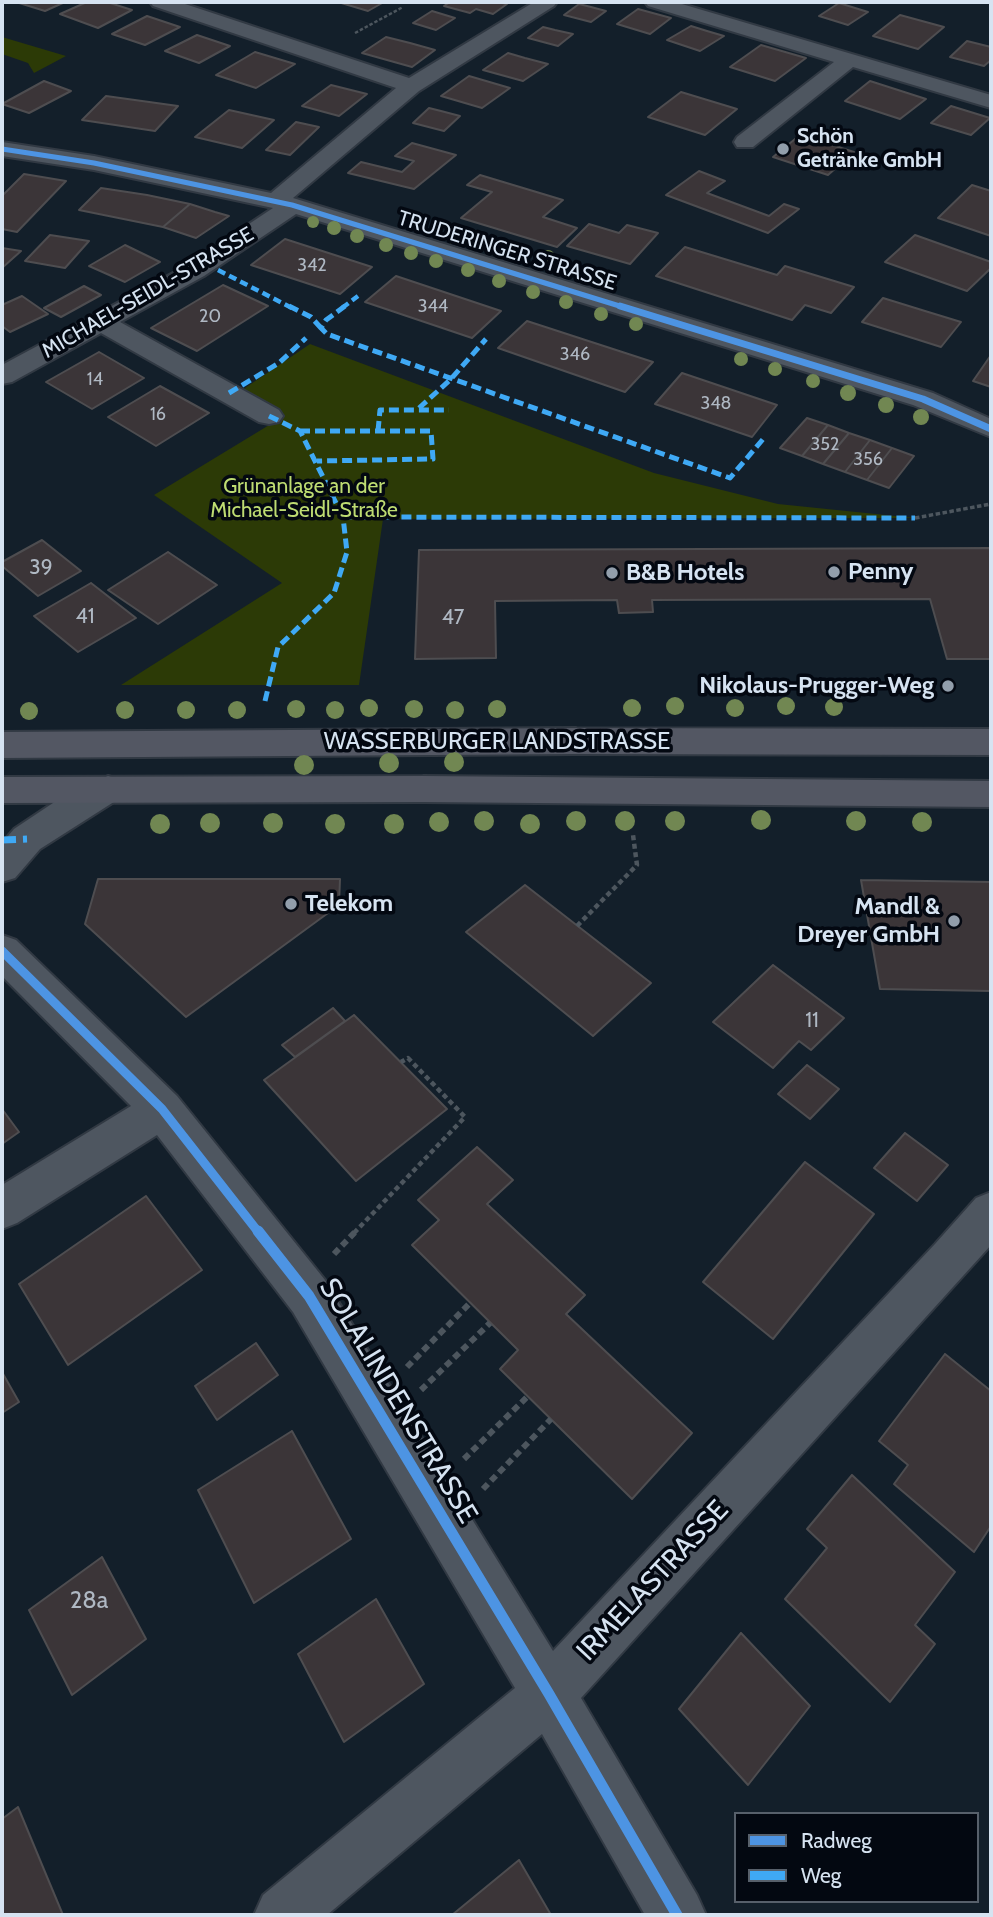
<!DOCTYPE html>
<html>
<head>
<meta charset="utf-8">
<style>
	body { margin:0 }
	#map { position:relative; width:993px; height:1917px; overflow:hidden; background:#131f2a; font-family:Cabin,sans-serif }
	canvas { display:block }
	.frame { position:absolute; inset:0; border:4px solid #d6e3f1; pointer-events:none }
	.legend { position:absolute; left:734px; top:1812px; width:245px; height:91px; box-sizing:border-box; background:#030811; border:2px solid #57606b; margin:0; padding:9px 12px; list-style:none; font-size:21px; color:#d6e3f1 }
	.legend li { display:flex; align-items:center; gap:14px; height:35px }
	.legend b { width:35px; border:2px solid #57606b }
</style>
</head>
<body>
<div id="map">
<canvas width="993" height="1917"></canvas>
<div class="frame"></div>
<ul class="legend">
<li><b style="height:9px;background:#4d94e3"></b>Radweg</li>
<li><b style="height:9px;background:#3fa9f5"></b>Weg</li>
</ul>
</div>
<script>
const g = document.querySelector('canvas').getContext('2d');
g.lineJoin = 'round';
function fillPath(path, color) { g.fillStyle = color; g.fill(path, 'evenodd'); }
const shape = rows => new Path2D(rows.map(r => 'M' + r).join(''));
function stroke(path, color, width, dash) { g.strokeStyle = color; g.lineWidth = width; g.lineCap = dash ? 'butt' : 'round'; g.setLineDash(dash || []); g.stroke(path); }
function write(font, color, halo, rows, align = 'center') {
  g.font = font + ' Cabin,sans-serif'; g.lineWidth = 7; g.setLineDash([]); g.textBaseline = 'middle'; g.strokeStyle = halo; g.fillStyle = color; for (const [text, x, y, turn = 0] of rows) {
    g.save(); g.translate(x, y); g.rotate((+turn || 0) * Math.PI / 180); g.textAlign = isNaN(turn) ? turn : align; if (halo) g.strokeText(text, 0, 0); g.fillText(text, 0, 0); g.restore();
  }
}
fillPath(shape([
	[2,37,66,56,34,73,28,63,2,54],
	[310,344,654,473,778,504,915,518,383,519,359,685,121,685,282,583,154,495,284,416,242,390]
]), '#2c3a06');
const building = shape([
	[16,2,65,2,45,11,16,2],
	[87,2,107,2,132,10,98,28,60,14,87,2],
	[338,2,384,2,368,11,338,2],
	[450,2,497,2,507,4,493,14,476,9,470,13,444,6,450,2],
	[839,3,868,12,848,25,819,16,839,3],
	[579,4,591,7,606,11,591,22,564,15,579,4],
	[638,9,671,18,650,34,617,24,638,9],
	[432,11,455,18,436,30,413,23,432,11],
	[900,15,944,27,918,49,873,36,900,15],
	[147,16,180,27,145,45,112,34,147,16],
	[691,26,707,31,724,36,700,51,667,40,691,26],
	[543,27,555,30,573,34,558,46,528,38,543,27],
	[197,35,230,46,199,63,165,51,197,35],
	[386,37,410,43,435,50,412,67,362,53,386,37],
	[967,41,991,47,991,60,984,66,950,57,967,41],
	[761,45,806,58,775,81,730,67,761,45],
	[255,52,295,64,256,88,216,75,255,52],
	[508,53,525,58,548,64,523,81,483,70,508,53],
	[469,76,510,88,482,108,441,96,469,76],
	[44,81,71,91,29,113,2,104,44,81],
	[870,81,926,99,900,119,845,101,870,81],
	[331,85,367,94,339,116,302,106,331,85],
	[681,92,737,109,705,135,648,117,681,92],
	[106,96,178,106,155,131,82,120,106,96],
	[951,106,990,118,971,135,931,123,951,106],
	[429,108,441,111,460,116,444,131,413,123,429,108],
	[229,110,274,120,242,148,195,137,229,110],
	[296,122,319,127,290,155,266,150,296,122],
	[800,135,854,152,828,175,773,157,800,135],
	[412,143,456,155,414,189,348,173,361,162,402,172,414,161,395,156,412,143],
	[699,171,725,181,707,193,769,216,784,204,799,209,768,233,666,195,699,171],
	[24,174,66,181,17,232,2,229,2,196,24,174],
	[480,175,563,200,543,217,577,228,557,247,461,218,492,192,467,185,480,175],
	[972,185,991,191,991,236,938,218,972,185],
	[101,188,147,195,190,204,163,227,79,210,101,188],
	[190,204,215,212,229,216,196,238,163,227,190,204],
	[589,224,619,233,627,225,658,233,630,264,567,246,589,224],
	[50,235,89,241,65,268,25,261,50,235],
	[915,235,991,262,991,268,967,291,885,262,915,235],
	[285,239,372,267,340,294,251,265,285,239],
	[125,245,160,262,125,282,89,266,125,245],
	[685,247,777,275,785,266,854,287,831,313,805,305,792,320,656,276,685,247],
	[2,248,21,251,2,268,2,248],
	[396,276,501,311,472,338,365,302,396,276],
	[223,285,268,306,197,351,151,328,223,285],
	[84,286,101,295,61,317,44,308,84,286],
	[22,296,48,314,10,332,2,326,2,305,22,296],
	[883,298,925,311,961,322,941,347,862,322,883,298],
	[527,321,653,362,625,392,498,348,527,321],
	[99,352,144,378,92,409,46,382,99,352],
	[991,355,991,387,973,381,991,355],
	[682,373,777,405,752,437,655,404,682,373],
	[160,386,209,413,156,446,108,417,160,386],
	[807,418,828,425,802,456,780,448,807,418],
	[828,425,849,433,823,464,802,456,828,425],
	[849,433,870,440,845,472,823,464,849,433],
	[870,440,892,448,867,480,845,472,870,440],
	[892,448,914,456,889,488,867,480,892,448],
	[42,540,81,571,38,596,2,566,2,562,42,540],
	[991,548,991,659,947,659,930,599,652,600,653,612,619,613,617,600,495,601,496,658,415,659,419,550,991,548],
	[168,552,217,585,158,624,108,590,168,552],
	[91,583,136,618,78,652,34,616,91,583],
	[98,879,340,879,339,905,186,1017,85,924,98,879],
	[861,880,991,882,991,991,880,989,861,880],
	[525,885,651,983,593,1036,466,932,525,885],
	[773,965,844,1018,811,1050,799,1041,773,1068,713,1022,773,965],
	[333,1008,345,1021,295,1057,282,1045,333,1008],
	[354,1015,447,1109,356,1181,264,1080,354,1015],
	[807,1065,839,1089,810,1119,778,1094,807,1065],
	[2,1109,19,1132,2,1144,2,1109],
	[905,1133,948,1165,917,1201,874,1168,905,1133],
	[477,1147,513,1180,487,1204,585,1295,566,1314,692,1433,632,1499,500,1369,518,1350,412,1245,439,1220,418,1200,477,1147],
	[805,1162,874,1214,773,1339,703,1282,805,1162],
	[146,1196,202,1270,68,1365,19,1284,146,1196],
	[256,1343,278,1375,217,1420,195,1386,256,1343],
	[945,1354,991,1391,991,1526,974,1552,894,1484,908,1465,879,1441,945,1354],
	[2,1372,19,1402,2,1413,2,1372],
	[292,1431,351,1539,254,1603,198,1490,292,1431],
	[852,1475,955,1572,915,1625,935,1644,890,1702,785,1599,827,1548,807,1529,852,1475],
	[102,1557,146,1639,72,1695,29,1610,102,1557],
	[376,1599,424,1684,344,1742,298,1654,376,1599],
	[741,1633,810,1706,748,1785,679,1709,741,1633],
	[18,1807,45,1872,63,1915,2,1915,2,1819,18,1807],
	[519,1860,551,1915,452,1915,519,1860]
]);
fillPath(building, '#3b3538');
stroke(building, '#4e4d50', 2);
const minor = shape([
	[150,2,179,2,409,78,534,2,557,2,554,6,419,91,293,198,933,393,991,419,991,437,913,405,296,214,204,276,120,322,279,410,283,416,279,422,269,424,259,422,101,333,12,382,2,384,2,365,186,266,273,208,94,170,2,156,2,142,94,156,271,193,396,88,153,6,150,2],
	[645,2,675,2,991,95,991,108,853,67,753,147,737,147,734,142,737,137,834,62,648,6,645,2],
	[108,776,120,780,126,789,120,798,40,849,15,878,2,882,2,843,14,829,59,799,108,776],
	[2,935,16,940,177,1096,325,1280,553,1651,935,1244,976,1198,991,1192,991,1245,581,1698,697,1895,706,1915,645,1915,542,1734,327,1915,254,1915,263,1895,515,1688,293,1312,157,1135,17,1223,2,1229,2,1185,131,1106,2,976,2,935]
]);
const major = shape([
	[576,728,991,729,991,755,576,754,2,758,2,732,576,728],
	[423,776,991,781,991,807,423,802,2,803,2,777,423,776]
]);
stroke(minor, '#313943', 4);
stroke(major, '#313943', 4);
stroke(shape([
	[355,33,403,7]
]), '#4d565e', 2.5, [3.5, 2]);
stroke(shape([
	[915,518,991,504]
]), '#4d565e', 3.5, [4.5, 2.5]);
stroke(shape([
	[577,926,637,865,633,835],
	[354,1233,465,1117,408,1058,401,1062]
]), '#4d565e', 4.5, [5, 3.5]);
stroke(shape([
	[334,1254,356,1231],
	[407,1367,470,1303],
	[421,1390,490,1323],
	[464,1459,528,1396],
	[483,1489,551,1419]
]), '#4d565e', 6, [7, 4.5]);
fillPath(minor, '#4e5660');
fillPath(major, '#535763');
stroke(shape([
	[218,270,292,308],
	[342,308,358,296]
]), '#3fa9f5', 4.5, [8, 4.5]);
stroke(shape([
	[289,306,311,317,321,328],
	[345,306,326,320,321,328,327,334,730,478,764,438],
	[229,393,279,363,306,338],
	[419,408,450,380,486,339],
	[269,416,300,431,343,517],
	[300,431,431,431,433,459,317,461],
	[378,431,380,410,449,410],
	[265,701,278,647,334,593,347,552,343,517,915,518]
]), '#3fa9f5', 5, [10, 5]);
stroke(shape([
	[2,840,27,839]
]), '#3fa9f5', 7, [14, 7]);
stroke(shape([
	[2,149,94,163,292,205,626,308]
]), '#4d94e3', 5);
stroke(shape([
	[620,306,923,399,991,429]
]), '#4d94e3', 7);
stroke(shape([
	[2,951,162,1109,259,1233]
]), '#4d94e3', 9);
stroke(shape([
	[258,1231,309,1296,549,1694,677,1915]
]), '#4d94e3', 11);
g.fillStyle = '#718752';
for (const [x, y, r] of [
	[313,222,6],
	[334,228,7],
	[357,236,7],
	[453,237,7],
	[386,245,7],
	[411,253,7],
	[548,257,7],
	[436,261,7],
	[468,270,7],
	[499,281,7],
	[533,292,7],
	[566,302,7],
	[601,314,7],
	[636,324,7],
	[741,359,7],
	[775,369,7],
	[813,381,7],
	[848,393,8],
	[886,405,8],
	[921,417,8],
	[675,706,9],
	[786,706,9],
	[834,707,9],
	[369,708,9],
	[632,708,9],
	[735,708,9],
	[296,709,9],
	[414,709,9],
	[497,709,9],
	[125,710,9],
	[186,710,9],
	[237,710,9],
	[335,710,9],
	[455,710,9],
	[29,711,9],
	[454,762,10],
	[389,763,10],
	[304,765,10],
	[761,820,10],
	[484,821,10],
	[576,821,10],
	[625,821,10],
	[675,821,10],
	[856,821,10],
	[439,822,10],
	[922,822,10],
	[210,823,10],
	[273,823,10],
	[160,824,10],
	[335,824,10],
	[394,824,10],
	[530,824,10]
]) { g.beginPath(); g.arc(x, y, r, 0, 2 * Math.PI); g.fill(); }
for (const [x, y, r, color] of [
	[783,149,7,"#929eab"],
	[834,572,7,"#929eab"],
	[612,573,7,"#929eab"],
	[948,686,7,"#929eab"],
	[291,904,7,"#929eab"],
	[954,921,7,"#929eab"]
]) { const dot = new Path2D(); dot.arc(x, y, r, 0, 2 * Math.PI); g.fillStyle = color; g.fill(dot); stroke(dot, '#030811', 2.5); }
write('18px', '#afb8c3', null, [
	["342",312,266],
	["344",433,307],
	["20",210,317],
	["346",575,355],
	["14",95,380],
	["348",716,404],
	["16",158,415],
	["352",825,445],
	["356",868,460]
]);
write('bold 21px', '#d6e3f1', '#030811', [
	["Schön",797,137],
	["Getränke GmbH",797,161]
], 'left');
write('21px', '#d6e3f1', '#030811', [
	["TRUDERINGER STRASSE",507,251,17],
	["MICHAEL-SEIDL-STRASSE",148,293,-30]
]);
write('21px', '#bedc72', '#030811', [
	["Grünanlage an der",304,487],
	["Michael-Seidl-Straße",304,511]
]);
write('21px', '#afb8c3', null, [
	["39",41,568],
	["41",85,617],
	["47",453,618],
	["11",812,1021]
]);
write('bold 24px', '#d6e3f1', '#030811', [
	["Penny",848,572],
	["B&B Hotels",626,573],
	["Nikolaus-Prugger-Weg",934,686,"right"],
	["Telekom",305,904],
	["Mandl &",940,907,"right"],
	["Dreyer GmbH",940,935,"right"]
], 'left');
write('24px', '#d6e3f1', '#030811', [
	["WASSERBURGER LANDSTRASSE",497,742]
]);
write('24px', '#afb8c3', null, [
	["28a",89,1601]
]);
write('28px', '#d6e3f1', '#030811', [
	["SOLALINDENSTRASSE",398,1401,59],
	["IRMELASTRASSE",653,1581,-47]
]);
</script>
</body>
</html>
